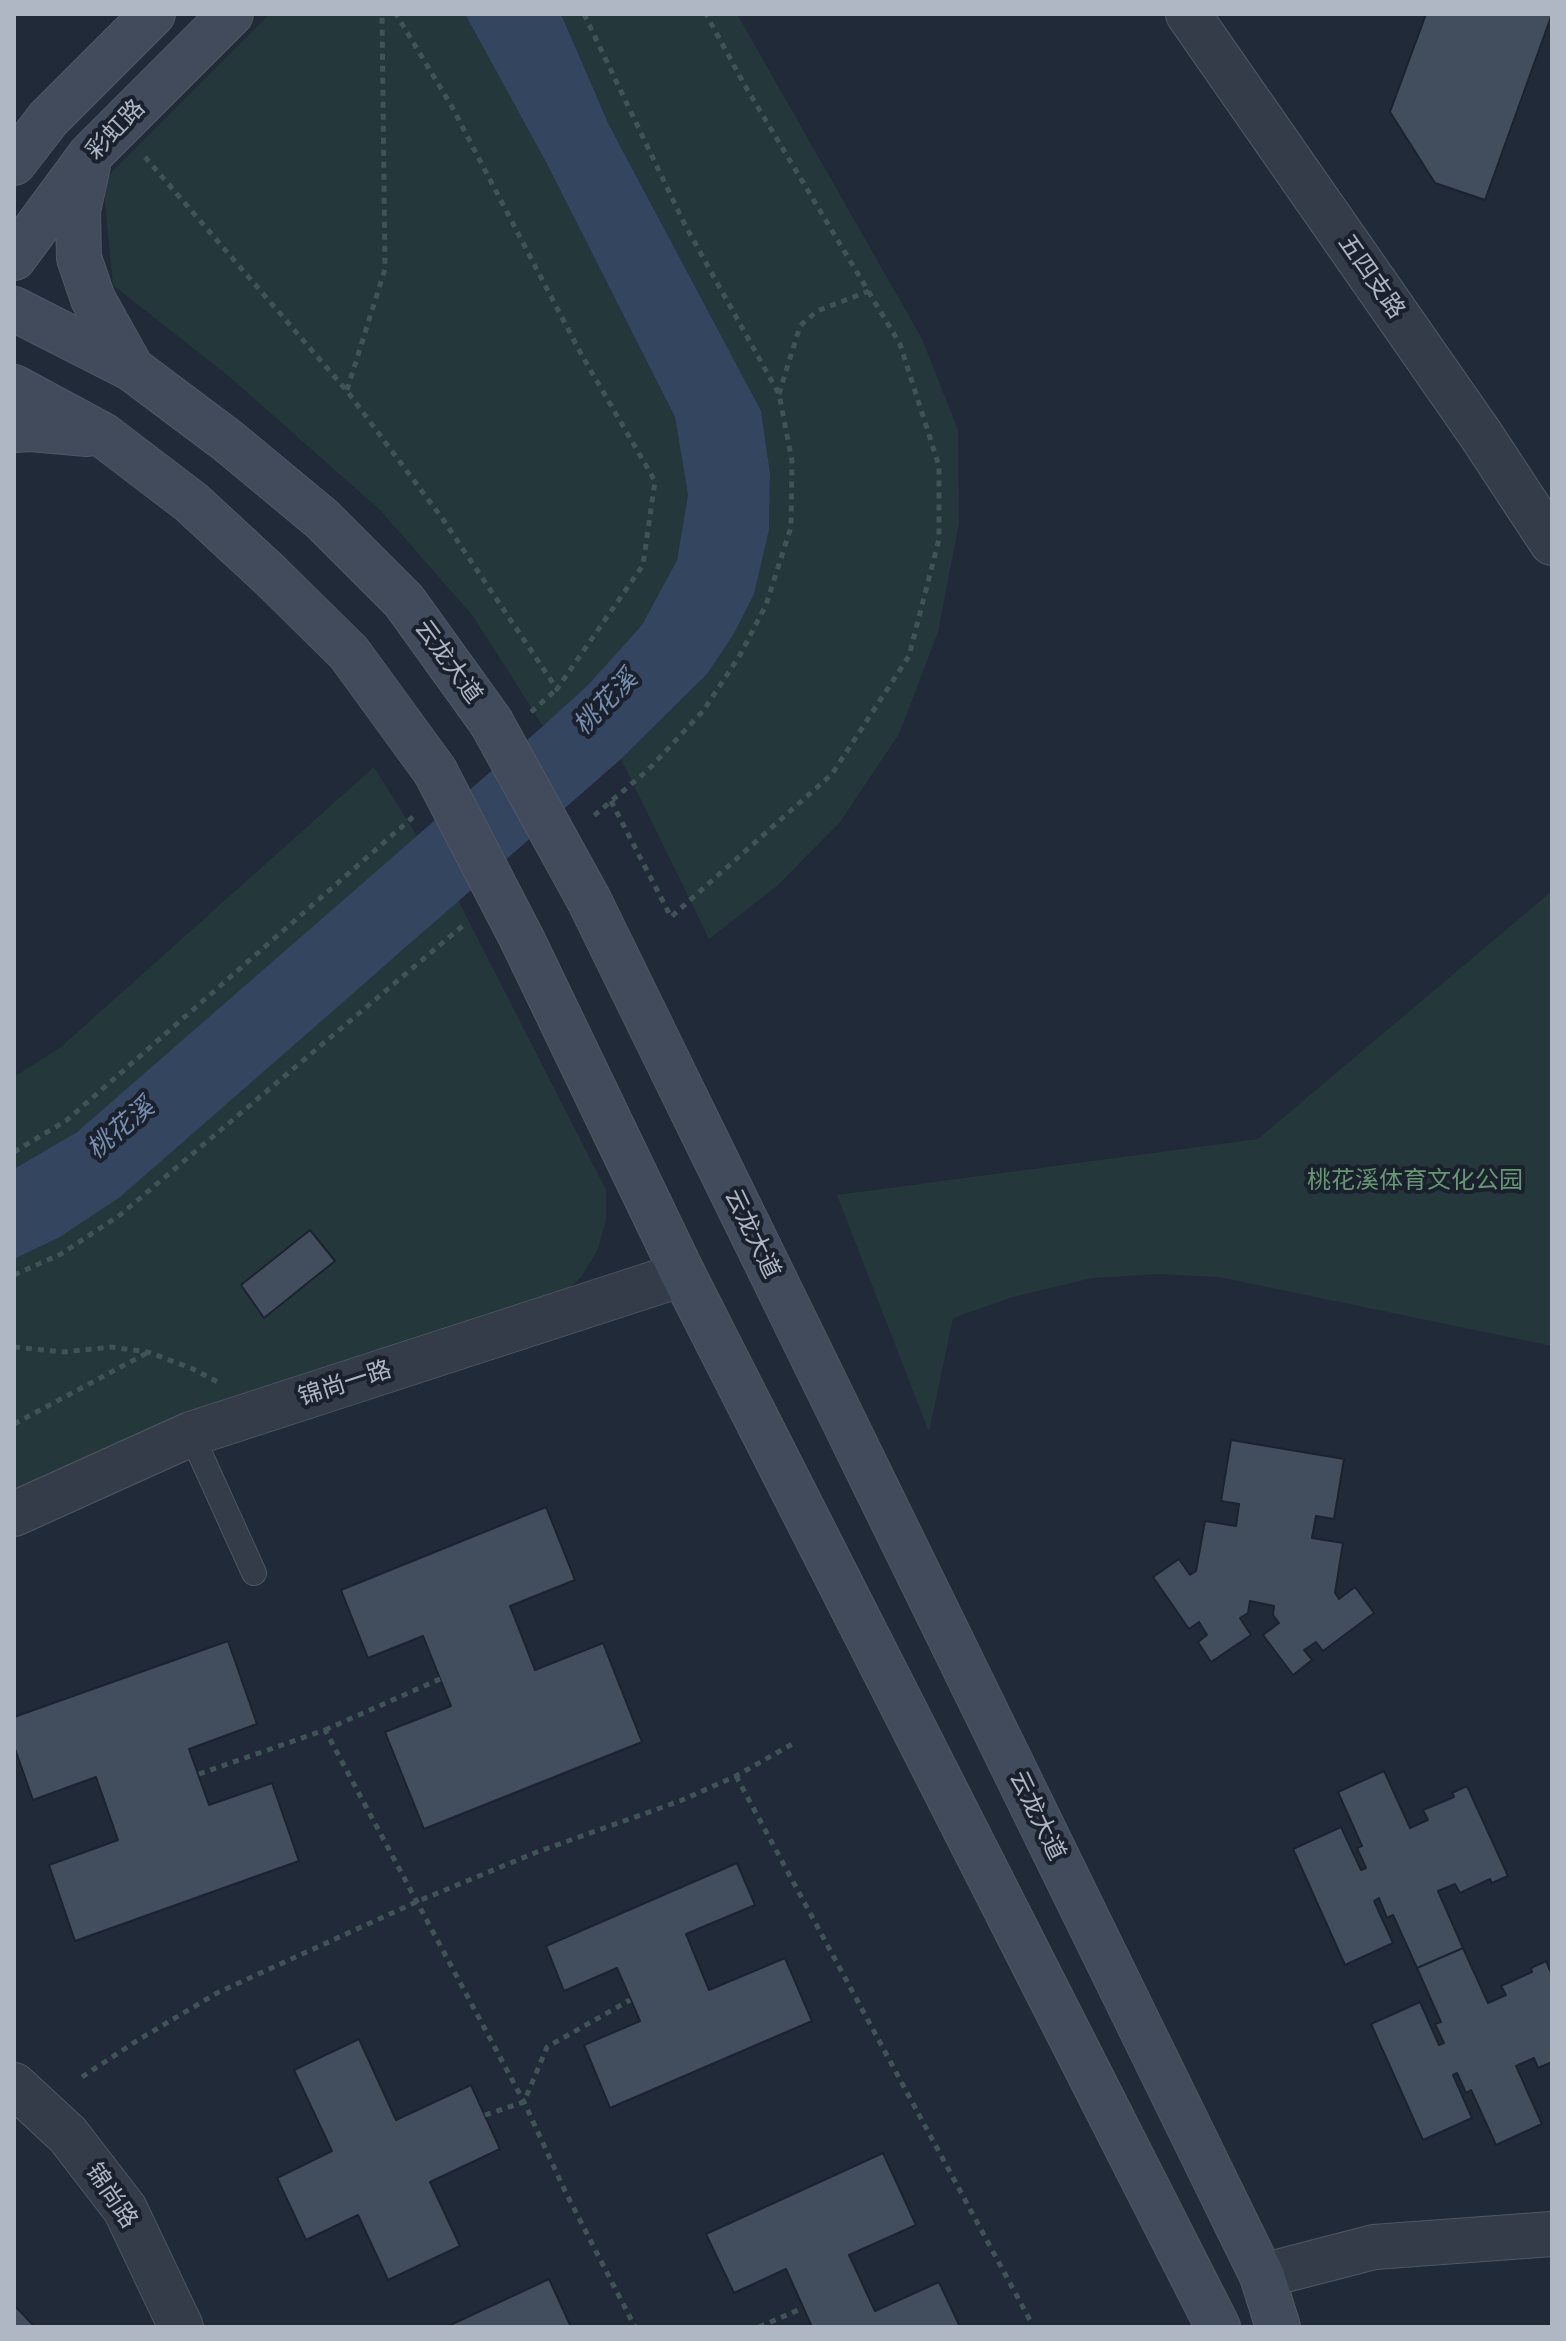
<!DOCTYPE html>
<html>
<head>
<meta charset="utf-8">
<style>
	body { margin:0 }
	#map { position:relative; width:1566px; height:2341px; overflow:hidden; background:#212a38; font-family:"PT Sans",sans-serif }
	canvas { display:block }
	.frame { position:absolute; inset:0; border:16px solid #afb7c5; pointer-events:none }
</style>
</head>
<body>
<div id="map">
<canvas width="1566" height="2341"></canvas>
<div class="frame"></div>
</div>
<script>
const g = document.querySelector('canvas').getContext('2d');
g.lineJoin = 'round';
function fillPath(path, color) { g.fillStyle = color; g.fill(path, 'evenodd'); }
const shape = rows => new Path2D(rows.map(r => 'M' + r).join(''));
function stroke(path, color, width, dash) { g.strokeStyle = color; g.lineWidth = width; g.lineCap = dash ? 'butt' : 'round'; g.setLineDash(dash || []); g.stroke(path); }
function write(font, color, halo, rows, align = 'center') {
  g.font = font + ' "PT Sans","Noto Sans SC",sans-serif'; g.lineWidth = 8; g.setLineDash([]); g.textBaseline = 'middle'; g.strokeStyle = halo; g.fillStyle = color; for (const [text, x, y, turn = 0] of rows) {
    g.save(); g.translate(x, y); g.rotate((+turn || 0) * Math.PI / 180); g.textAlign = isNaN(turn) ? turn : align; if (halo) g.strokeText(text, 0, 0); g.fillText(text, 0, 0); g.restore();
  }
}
fillPath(shape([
	[270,14,465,14,547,164,675,417,688,495,677,560,642,625,588,685,543,726,473,616,380,510,231,378,113,285,103,181],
	[561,14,737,14,922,339,958,430,959,523,938,632,899,734,840,822,777,886,709,939,621,759,707,674,754,594,769,530,770,473,761,412,609,125],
	[374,767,417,836,77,1132,14,1169,14,1077,61,1047],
	[1552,891,1552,1346,1219,1277,1157,1274,1092,1278,1013,1297,953,1318,929,1432,837,1195,1258,1139],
	[458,900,606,1190,606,1220,597,1251,581,1277,561,1295,14,1493,14,1259,58,1238,408,946]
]), '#24383b');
fillPath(shape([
	[465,14,561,14,609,125,761,411,770,473,769,530,754,594,733,635,707,674,621,759,120,1197,58,1238,14,1259,14,1169,77,1132,543,726,588,685,642,625,677,560,688,495,675,417,547,164]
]), '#344560');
const building = shape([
	[1426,14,1552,14,1485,200,1435,183,1390,112,1426,14],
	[310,1230,335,1261,264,1318,241,1285,310,1230],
	[1231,1440,1344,1459,1334,1519,1316,1516,1312,1538,1343,1543,1335,1593,1339,1599,1355,1587,1374,1613,1323,1651,1316,1642,1304,1650,1312,1660,1293,1675,1263,1635,1279,1623,1273,1615,1274,1606,1250,1601,1248,1613,1240,1618,1251,1635,1211,1662,1198,1642,1207,1635,1199,1622,1189,1629,1153,1577,1179,1559,1190,1575,1196,1571,1205,1521,1236,1526,1239,1504,1221,1501,1231,1440],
	[546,1507,575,1580,510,1606,535,1670,603,1643,642,1742,424,1829,385,1732,451,1706,423,1636,368,1658,341,1590,546,1507],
	[228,1641,257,1724,189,1749,209,1805,272,1783,299,1861,75,1941,49,1865,118,1840,96,1777,33,1800,14,1746,14,1717,228,1641],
	[1384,1771,1410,1828,1428,1820,1423,1810,1454,1797,1452,1793,1467,1786,1508,1876,1492,1883,1490,1879,1460,1893,1455,1884,1438,1891,1463,1948,1417,1968,1393,1915,1387,1918,1379,1898,1374,1901,1393,1943,1345,1965,1293,1849,1341,1827,1361,1870,1366,1868,1357,1848,1362,1846,1338,1792,1384,1771],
	[737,1863,755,1905,686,1934,709,1990,785,1958,812,2021,610,2108,584,2045,640,2021,617,1968,564,1991,546,1946,737,1863],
	[1463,1948,1488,2003,1506,1995,1501,1986,1532,1972,1531,1968,1546,1961,1552,1975,1552,2062,1538,2068,1534,2058,1516,2066,1542,2124,1496,2145,1471,2090,1466,2093,1457,2073,1453,2075,1472,2118,1423,2140,1371,2024,1420,2002,1439,2045,1444,2043,1435,2024,1441,2022,1417,1968,1463,1948],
	[359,2039,396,2120,471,2085,500,2149,430,2182,460,2246,388,2280,358,2215,306,2240,277,2178,332,2151,294,2070,359,2039],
	[883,2153,916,2225,849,2255,875,2311,939,2282,960,2327,812,2327,786,2269,734,2293,706,2234,883,2153],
	[549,2279,571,2327,446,2327,549,2279],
	[14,2305,35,2327,14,2327,14,2305]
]);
fillPath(building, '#424d5e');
stroke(building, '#1c232f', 2);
const lane = shape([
	[191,1434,254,1573]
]);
const street = shape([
	[1188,14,1481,435,1552,543],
	[14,1514,191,1434,683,1274],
	[14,2085,68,2135,125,2209,181,2327],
	[1262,2276,1374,2247,1552,2234]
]);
const secondary = shape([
	[14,163,48,119,153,14],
	[88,165,78,211,79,258,93,299,132,369],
	[14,258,90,155,231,14],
	[14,309,132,369,228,441,322,519,404,601,491,722],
	[14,387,103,435,191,502,270,575,349,653,435,771],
	[14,430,31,429,87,434],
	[589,900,1262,2276,1278,2327],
	[523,941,683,1274,1218,2327]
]);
stroke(lane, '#4f5764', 26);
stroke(street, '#4f5764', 46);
stroke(secondary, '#4f5764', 46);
stroke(shape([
	[584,14,685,225,779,394,792,461,791,527,766,605,740,655,703,711,648,770,590,819],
	[145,157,347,391,442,518,557,689,643,565,655,481,580,352,451,105,396,14],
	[347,390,385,269,382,14],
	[779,394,800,326,817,311,869,291],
	[531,712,557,689],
	[611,801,671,917,832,774,909,656,939,539,939,466,900,344,744,84,706,14],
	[14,1152,67,1120,413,817],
	[14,1275,61,1254,120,1215,466,923],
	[14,1347,63,1352,111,1347,148,1352,191,1368,218,1382],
	[14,1424,147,1353],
	[325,1730,440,1679],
	[199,1774,325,1730,524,2102,565,2191,635,2327],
	[736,1776,1031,2322,1030,2327],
	[82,2077,138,2040,217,1993,416,1902,537,1852,680,1801,736,1776,794,1743],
	[485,2115,524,2102,547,2047,630,2000],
	[759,2327,803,2308]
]), '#405457', 5, [6, 6]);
stroke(lane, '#343c49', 24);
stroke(street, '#343c49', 44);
stroke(secondary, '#424b5c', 44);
const secondaryBridge = shape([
	[491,722,589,900],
	[435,771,523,941]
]);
stroke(secondaryBridge, '#4f5764', 46, []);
stroke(secondaryBridge, '#424b5c', 44);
write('24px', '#afb7c5', '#1a212d', [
	["彩虹路",116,130,-46],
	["五四支路",1371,277,55],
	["云龙大道",448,662,54],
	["云龙大道",752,1234,64],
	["锦尚一路",345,1384,-18],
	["云龙大道",1037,1816,64],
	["锦尚路",111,2196,56]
]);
write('24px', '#669672', '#1a212d', [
	["桃花溪体育文化公园",1415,1181]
]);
write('italic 26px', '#768dae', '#1a212d', [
	["桃花溪",606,703,-46],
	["桃花溪",121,1129,-40]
]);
</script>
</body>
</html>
